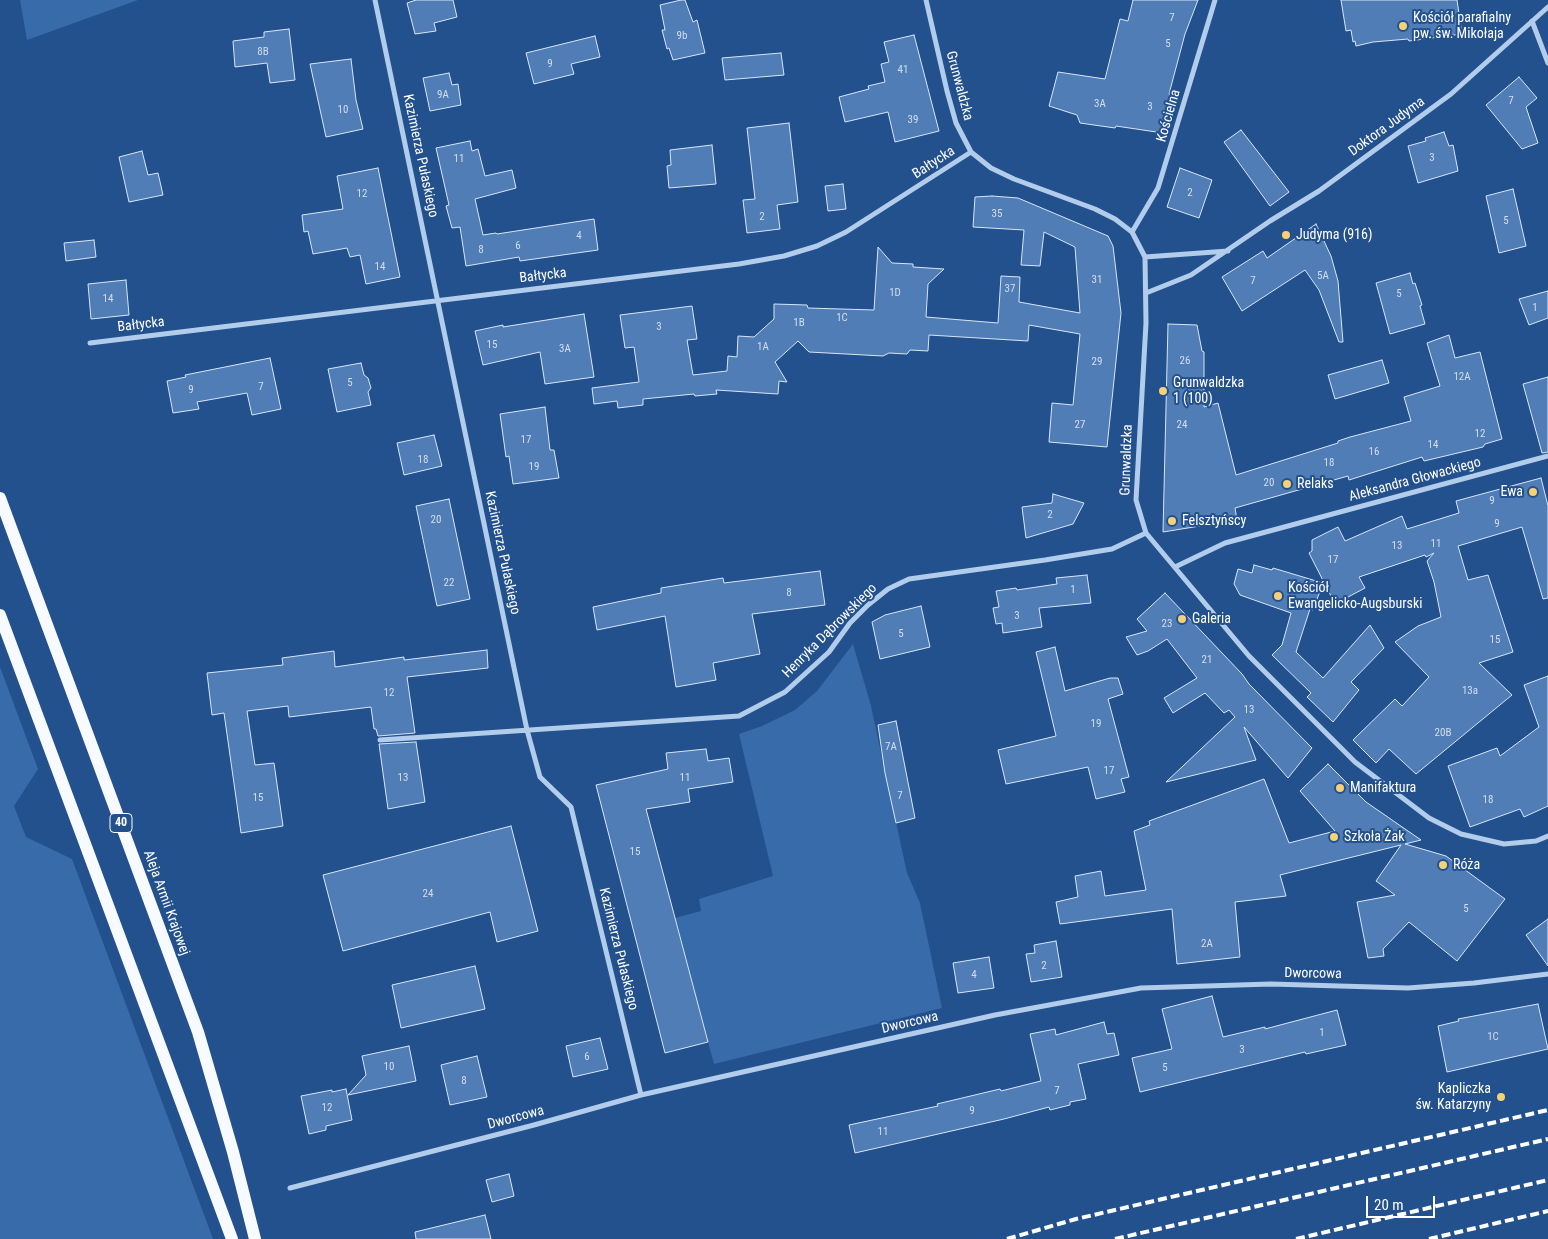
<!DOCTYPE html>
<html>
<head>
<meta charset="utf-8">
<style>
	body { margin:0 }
	#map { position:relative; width:1548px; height:1239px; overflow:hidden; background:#23518d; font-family:"Roboto Condensed",sans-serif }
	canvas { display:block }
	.scale { position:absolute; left:1366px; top:1196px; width:69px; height:22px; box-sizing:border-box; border:2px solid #fff; border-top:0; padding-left:6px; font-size:15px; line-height:18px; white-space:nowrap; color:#fff; -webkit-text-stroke:4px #23518d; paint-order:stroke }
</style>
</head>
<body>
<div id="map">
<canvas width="1548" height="1239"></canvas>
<div class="scale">20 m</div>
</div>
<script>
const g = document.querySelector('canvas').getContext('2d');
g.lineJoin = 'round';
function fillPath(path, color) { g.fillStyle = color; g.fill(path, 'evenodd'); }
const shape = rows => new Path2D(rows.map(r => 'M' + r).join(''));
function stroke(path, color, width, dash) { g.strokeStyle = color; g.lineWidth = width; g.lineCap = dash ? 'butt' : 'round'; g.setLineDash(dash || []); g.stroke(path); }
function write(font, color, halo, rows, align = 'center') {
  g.font = font + ' "Roboto Condensed",sans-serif'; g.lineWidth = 4; g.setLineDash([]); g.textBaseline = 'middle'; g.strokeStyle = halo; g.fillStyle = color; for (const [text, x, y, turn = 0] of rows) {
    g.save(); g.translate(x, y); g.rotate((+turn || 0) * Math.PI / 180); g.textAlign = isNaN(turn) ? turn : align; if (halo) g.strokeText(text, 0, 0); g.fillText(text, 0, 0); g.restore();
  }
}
fillPath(shape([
	[20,0,138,0,27,40],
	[853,644,871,706,907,873,920,903,942,1008,714,1064,675,918,701,911,699,899,773,876,739,734,762,726,795,710,817,691],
	[0,667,38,769,14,806,26,837,72,859,213,1239,0,1239]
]), '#376baa');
const building = shape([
	[416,0,453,0,457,17,434,23,436,31,415,34,407,3,416,0],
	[681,0,685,0,693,22,697,20,705,53,673,60,669,48,667,49,662,30,665,30,660,5,681,0],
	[1133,0,1198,0,1185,34,1169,94,1172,94,1168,120,1165,120,1163,133,1116,126,1115,128,1080,123,1077,115,1049,106,1058,72,1105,79,1120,19,1128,21,1133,0],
	[1341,0,1457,0,1462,34,1409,41,1408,39,1373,42,1356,46,1355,41,1353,42,1351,30,1346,31,1341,0],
	[289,29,295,80,270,83,267,63,235,67,233,41,264,37,264,32,289,29],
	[914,35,939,131,895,142,888,112,845,122,839,97,869,89,868,86,885,82,881,64,889,62,884,42,914,35],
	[595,36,600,57,571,64,574,74,534,84,526,53,595,36],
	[781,53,784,75,725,80,722,58,781,53],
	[351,59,356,100,363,129,326,137,310,64,351,59],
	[449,73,452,85,458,84,461,105,430,111,423,78,449,73],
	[1519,77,1537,98,1526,107,1538,143,1522,149,1486,105,1519,77],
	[789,123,798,202,777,205,780,229,747,233,743,200,755,199,747,128,789,123],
	[1241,130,1289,192,1270,206,1224,142,1241,130],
	[1444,132,1449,146,1453,145,1458,171,1418,183,1408,146,1426,141,1425,138,1444,132],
	[470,141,472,151,478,149,485,176,512,170,516,188,475,199,483,235,496,233,497,234,594,219,598,250,520,261,519,257,466,266,460,227,452,228,446,206,449,205,436,148,470,141],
	[712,145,716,184,669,188,667,166,671,165,670,150,712,145],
	[142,151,148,175,158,173,163,195,129,202,119,157,142,151],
	[378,168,400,277,366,284,360,255,350,257,347,248,313,254,308,231,304,232,302,215,343,209,337,176,378,168],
	[1180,168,1212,180,1199,218,1167,207,1180,168],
	[843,184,846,209,828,211,825,186,843,184],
	[1513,189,1526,246,1499,253,1486,196,1513,189],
	[992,196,1018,198,1108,236,1113,246,1121,313,1107,447,1049,442,1052,403,1073,405,1080,334,1029,325,1028,341,929,335,928,351,910,350,907,354,889,353,883,356,809,352,798,341,775,362,787,382,779,381,778,394,716,390,717,394,695,396,694,394,643,399,643,405,618,408,617,401,594,404,592,388,639,382,634,347,625,348,620,315,692,306,697,339,687,340,693,375,727,371,728,356,737,357,738,336,754,337,774,319,774,304,807,305,808,308,874,310,878,247,892,263,913,264,913,267,944,269,928,284,926,317,998,323,1001,276,1020,277,1019,302,1080,313,1075,247,1044,232,1040,266,1021,265,1024,230,973,227,975,197,992,196],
	[1316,224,1331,256,1338,281,1343,342,1339,342,1319,290,1305,270,1242,311,1222,277,1263,251,1267,258,1316,224],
	[94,240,96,257,66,261,64,243,94,240],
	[1410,273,1413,284,1415,283,1422,305,1420,306,1425,324,1390,334,1376,283,1410,273],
	[126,280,129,315,91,319,88,284,126,280],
	[1548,291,1548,318,1529,325,1519,299,1548,291],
	[584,314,594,377,545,384,540,352,483,365,475,331,503,325,503,327,584,314],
	[1168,324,1197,325,1202,351,1204,352,1204,407,1218,403,1236,475,1338,443,1338,441,1350,437,1411,421,1404,397,1440,386,1427,343,1449,335,1455,358,1480,352,1502,439,1485,444,1483,447,1424,461,1422,457,1349,480,1348,476,1235,508,1237,520,1163,532,1168,324],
	[270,358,281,409,252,415,247,393,197,402,199,409,173,413,167,381,186,377,185,375,270,358],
	[1382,360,1389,383,1335,399,1328,375,1382,360],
	[361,363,364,375,368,378,371,388,368,392,371,405,337,412,328,369,361,363],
	[1548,377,1548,452,1542,453,1523,384,1548,377],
	[545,407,550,450,554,450,559,478,513,484,509,456,506,457,500,414,545,407],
	[434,435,442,466,404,475,397,443,434,435],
	[1541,478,1548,506,1548,598,1543,599,1522,527,1458,546,1468,580,1488,575,1513,652,1479,663,1512,695,1416,774,1389,749,1376,763,1353,740,1395,699,1402,706,1429,677,1395,642,1418,626,1441,617,1434,582,1427,561,1434,553,1426,557,1425,555,1359,577,1365,588,1335,604,1309,553,1312,551,1312,540,1338,527,1345,541,1402,516,1407,529,1459,513,1456,501,1541,478],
	[1053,494,1084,503,1073,524,1026,538,1022,507,1052,503,1053,494],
	[449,499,470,599,437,606,416,506,449,499],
	[1254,565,1272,570,1273,568,1323,583,1313,610,1310,609,1296,652,1323,678,1370,625,1384,648,1351,682,1359,690,1333,722,1307,697,1311,693,1272,655,1282,645,1291,613,1240,595,1234,584,1238,569,1252,573,1254,565],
	[820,571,825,605,752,614,760,654,713,663,716,680,676,687,665,616,597,630,593,607,661,593,661,588,723,578,724,583,820,571],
	[1087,575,1091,603,1039,608,1042,627,1003,633,1002,623,996,624,993,608,999,607,996,591,1016,588,1017,590,1057,584,1056,578,1087,575],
	[1165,593,1242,674,1249,684,1312,748,1288,778,1244,727,1256,760,1166,782,1235,717,1229,710,1224,713,1205,693,1173,713,1164,698,1197,678,1167,639,1148,651,1137,655,1126,637,1147,631,1137,619,1165,593],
	[921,606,930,647,880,659,872,622,885,615,921,606],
	[1055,647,1065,691,1110,678,1118,678,1123,694,1108,699,1129,777,1121,779,1125,792,1096,799,1088,767,1006,784,998,750,1056,736,1036,652,1055,647],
	[487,650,488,668,407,677,415,733,378,736,376,729,374,729,371,707,289,717,288,706,247,711,255,765,274,763,283,826,241,833,224,713,212,715,207,673,283,665,282,658,334,651,335,667,404,657,404,660,487,650],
	[1548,676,1548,806,1524,817,1520,809,1470,827,1448,766,1497,748,1500,756,1539,727,1524,685,1548,676],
	[896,721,915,818,896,823,885,773,878,725,896,721],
	[416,742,425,802,388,809,379,744,416,742],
	[706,749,708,761,729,758,733,782,688,789,690,802,646,809,708,1042,665,1053,596,785,668,769,666,753,706,749],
	[1328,764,1366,802,1421,840,1405,844,1446,856,1505,899,1457,961,1409,922,1383,949,1384,956,1368,958,1357,902,1395,895,1376,881,1401,845,1280,875,1286,896,1235,902,1240,957,1177,964,1172,909,1060,924,1056,902,1078,897,1075,876,1101,871,1105,896,1146,890,1134,831,1150,825,1149,821,1264,779,1289,843,1335,831,1300,791,1328,764],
	[511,826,538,931,497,942,490,912,343,951,323,875,511,826],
	[1548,919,1548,966,1526,935,1548,919],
	[1056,941,1062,977,1031,982,1026,954,1035,953,1034,945,1056,941],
	[989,957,994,988,958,993,953,963,989,957],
	[475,966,485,1009,401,1028,392,985,475,966],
	[1212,996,1223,1037,1265,1027,1265,1029,1337,1010,1346,1045,1306,1054,1305,1052,1140,1092,1132,1058,1172,1049,1162,1009,1212,996],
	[1538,1004,1548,1049,1447,1072,1438,1026,1459,1021,1458,1019,1538,1004],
	[1104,1022,1107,1034,1114,1033,1119,1055,1078,1064,1086,1099,1070,1102,1070,1105,1050,1110,1049,1107,1004,1119,855,1153,849,1125,938,1106,937,1104,1000,1089,1001,1091,1041,1081,1030,1034,1055,1029,1056,1035,1104,1022],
	[600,1038,608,1069,573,1077,566,1046,600,1038],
	[409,1046,416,1081,348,1095,366,1075,362,1056,409,1046],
	[477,1056,487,1097,450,1105,441,1065,477,1056],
	[346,1089,352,1120,326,1126,326,1130,309,1134,301,1096,332,1090,332,1092,346,1089],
	[509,1174,514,1196,492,1202,486,1180,509,1174],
	[485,1215,491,1239,416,1239,415,1232,485,1215]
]);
fillPath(building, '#507db6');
stroke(building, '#d7e6f8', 1);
stroke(shape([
	[375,0,527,730,540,777,571,807,641,1095],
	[926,0,947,91,956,123,971,152,991,168,1014,179,1095,209,1115,219,1132,232,1145,257,1146,323,1136,500,1146,533,1249,656,1355,762,1429,818,1461,834,1504,844,1536,841,1548,836],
	[1532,21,1548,63],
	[1132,232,1158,188,1215,0],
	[1145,257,1228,251],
	[1146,293,1191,275,1270,221,1319,191,1451,94,1548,7],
	[90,343,739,264,784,256,817,246,846,232,971,152],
	[1175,567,1225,543,1548,456],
	[380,740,739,716,785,692,829,652,850,623,868,605,888,589,909,579,1045,560,1112,549,1146,533],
	[290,1188,534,1125,641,1095,995,1015,1141,988,1271,984,1408,988,1474,983,1548,974]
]), '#b2cceb', 5);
stroke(shape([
	[0,498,198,1032,233,1152,255,1239],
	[0,615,232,1239]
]), '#f7fafe', 12);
stroke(shape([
	[1007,1239,1076,1219,1548,1110],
	[1115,1239,1548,1139],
	[1296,1239,1548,1180],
	[1429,1239,1548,1211]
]), '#fff', 4, [9, 4]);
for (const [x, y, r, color] of [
	[1403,26,5,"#f6d175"],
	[1286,235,5,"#f6d175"],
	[1163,391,5,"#f6d175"],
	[1287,484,5,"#f6d175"],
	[1533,492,5,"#f6d175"],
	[1172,521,5,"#f6d175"],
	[1278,596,5,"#f6d175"],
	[1182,619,5,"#f6d175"],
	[1340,788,5,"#f6d175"],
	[1334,837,5,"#f6d175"],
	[1443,865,5,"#f6d175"],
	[1501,1097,5,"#f6d175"]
]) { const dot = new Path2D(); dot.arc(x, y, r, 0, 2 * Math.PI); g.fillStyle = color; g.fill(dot); stroke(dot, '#23518d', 2); }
write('11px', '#d3deed', null, [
	["7",1172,18],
	["9b",682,36],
	["5",1168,44],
	["8B",263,52],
	["9",550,64],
	["41",903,70],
	["9A",443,95],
	["7",1511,101],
	["3A",1100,104],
	["3",1150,107],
	["10",343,110],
	["39",913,120],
	["3",1432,158],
	["11",459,159],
	["2",1190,193],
	["12",362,194],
	["35",997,214],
	["2",762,217],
	["5",1506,221],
	["4",579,236],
	["6",518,246],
	["8",481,250],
	["14",380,267],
	["5A",1323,276],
	["31",1097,280],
	["7",1253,281],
	["37",1010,289],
	["1D",895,293],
	["5",1399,294],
	["14",108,299],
	["1",1535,308],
	["1C",842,318],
	["1B",799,323],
	["3",659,327],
	["15",492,345],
	["1A",763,347],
	["3A",565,349],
	["26",1185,361],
	["29",1097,362],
	["12A",1462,377],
	["5",350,383],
	["7",261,387],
	["9",191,390],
	["27",1080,425],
	["24",1182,425],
	["12",1480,434],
	["17",526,440],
	["14",1433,445],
	["16",1374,452],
	["18",423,460],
	["18",1329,463],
	["19",534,467],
	["20",1269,483],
	["9",1492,501],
	["2",1050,515],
	["20",436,520],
	["9",1497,524],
	["11",1436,544],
	["13",1397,546],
	["17",1333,560],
	["22",449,583],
	["1",1073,590],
	["8",789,593],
	["3",1017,616],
	["23",1167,624],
	["5",901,634],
	["15",1495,640],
	["21",1207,660],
	["13a",1470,691],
	["12",389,693],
	["13",1249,710],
	["19",1096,724],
	["20B",1443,733],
	["7A",891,747],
	["17",1109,771],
	["13",403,778],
	["11",685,778],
	["7",900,796],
	["15",258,798],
	["18",1488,800],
	["15",635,852],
	["24",428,894],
	["5",1466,909],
	["2A",1207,944],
	["2",1044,966],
	["4",974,975],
	["1",1322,1033],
	["1C",1493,1037],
	["3",1242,1050],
	["6",587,1057],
	["10",389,1067],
	["5",1165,1068],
	["8",464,1081],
	["7",1057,1091],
	["12",327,1108],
	["9",972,1111],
	["11",883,1132]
]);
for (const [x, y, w] of [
	[121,823,22]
]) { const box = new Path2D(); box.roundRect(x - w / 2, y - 9.5, w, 19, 4); g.fillStyle = '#23518d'; g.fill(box); stroke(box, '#fff', 1); }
write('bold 12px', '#fff', null, [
	["40",121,823]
]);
write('14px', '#fff', '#23518d', [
	["Kościół parafialny",1413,18],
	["pw. św. Mikołaja",1413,34],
	["Judyma (916)",1296,235],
	["Grunwaldzka",1173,383],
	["1 (100)",1173,399],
	["Relaks",1297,484],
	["Ewa",1523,492,"right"],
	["Felsztyńscy",1182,521],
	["Kościół",1288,588],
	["Ewangelicko-Augsburski",1288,604],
	["Galeria",1192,619],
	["Manifaktura",1350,788],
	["Szkoła Żak",1344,837],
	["Róża",1453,865],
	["Kapliczka",1491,1089,"right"],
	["św. Katarzyny",1491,1105,"right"]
], 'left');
write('14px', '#fff', '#23518d', [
	["Grunwaldzka",959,86,75],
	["Kościelna",1169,116,-74],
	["Doktora Judyma",1387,127,-36],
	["Kazimierza Pułaskiego",420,156,78],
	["Bałtycka",934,163,-33],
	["Bałtycka",543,276,-7],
	["Bałtycka",141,325,-7],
	["Grunwaldzka",1127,460,-88],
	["Aleksandra Głowackiego",1415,480,-15],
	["Kazimierza Pułaskiego",502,553,78],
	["Henryka Dąbrowskiego",830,631,-45],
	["Aleja Armii Krajowej",166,903,70],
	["Kazimierza Pułaskiego",618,949,76],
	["Dworcowa",1313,974,1],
	["Dworcowa",910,1023,-13],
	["Dworcowa",516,1118,-15]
]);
</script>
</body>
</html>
